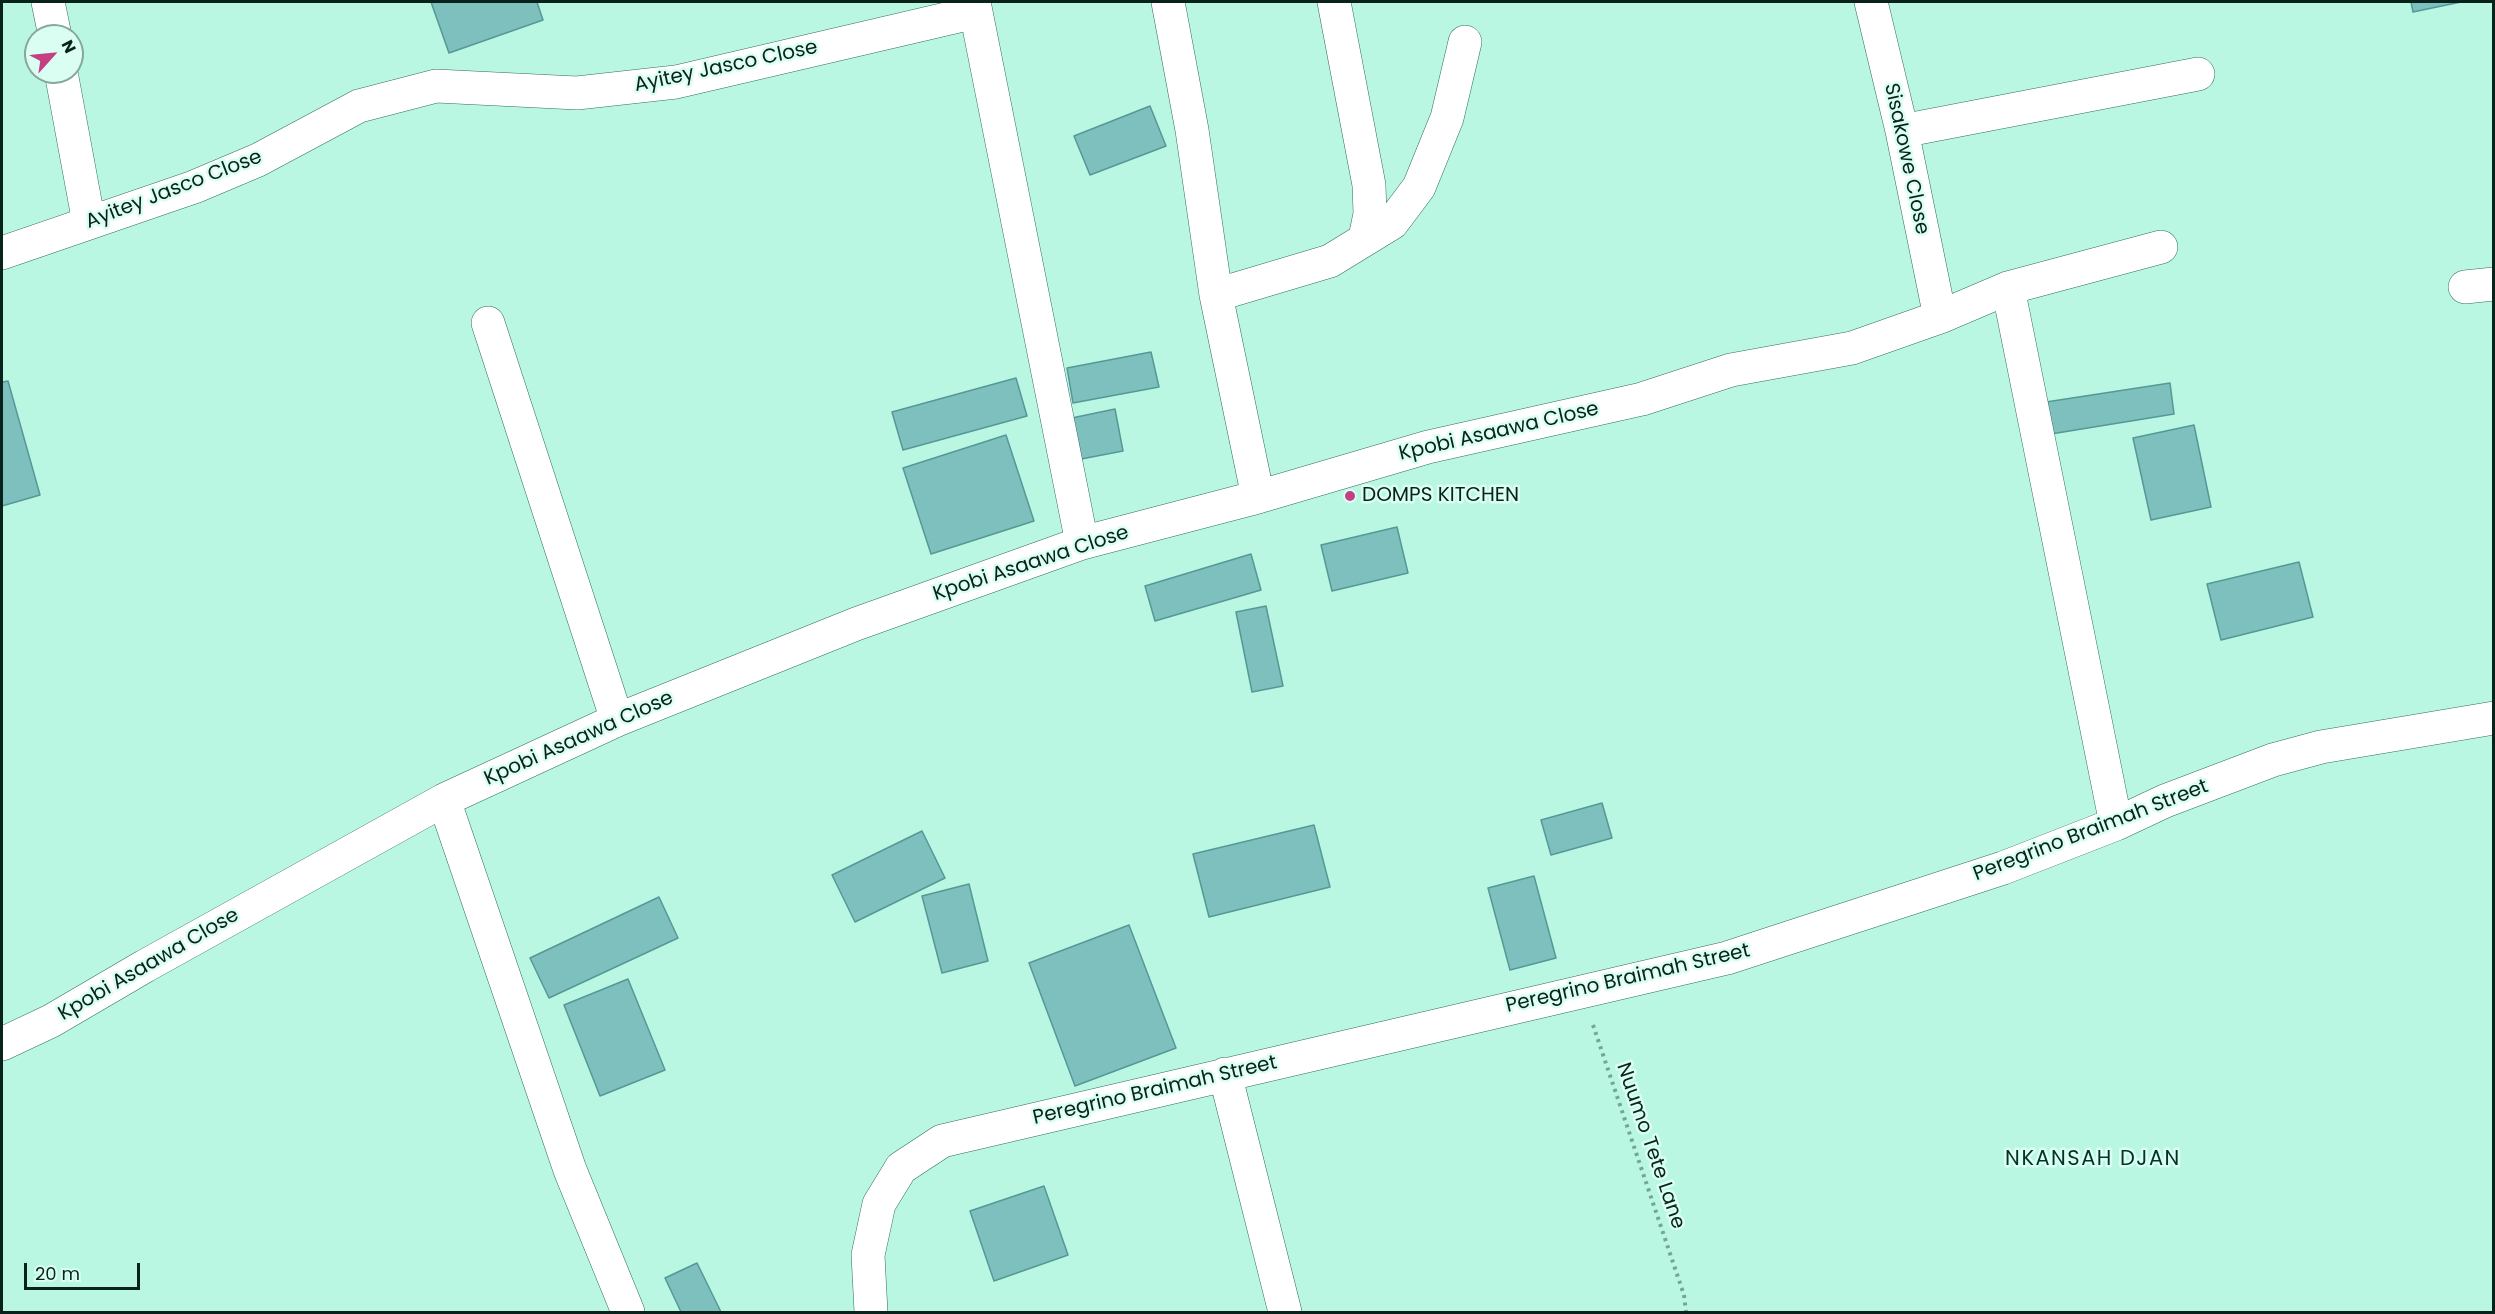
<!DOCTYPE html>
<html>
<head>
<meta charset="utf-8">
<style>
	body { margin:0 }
	#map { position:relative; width:2495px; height:1314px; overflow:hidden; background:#b9f7e3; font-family:Poppins,sans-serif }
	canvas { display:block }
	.frame { position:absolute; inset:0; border:3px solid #09231c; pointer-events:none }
	.north { position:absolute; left:24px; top:24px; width:60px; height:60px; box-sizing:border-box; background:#dafff2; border:2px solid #86a79c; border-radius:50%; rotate:63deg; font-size:16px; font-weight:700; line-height:24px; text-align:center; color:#09231c }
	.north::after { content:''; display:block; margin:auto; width:21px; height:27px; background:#c54083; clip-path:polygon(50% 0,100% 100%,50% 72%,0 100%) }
	.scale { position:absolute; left:24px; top:1263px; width:116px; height:27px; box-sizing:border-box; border:3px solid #09231c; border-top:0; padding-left:8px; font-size:18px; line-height:21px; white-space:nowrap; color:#09231c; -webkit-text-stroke:4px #dafff2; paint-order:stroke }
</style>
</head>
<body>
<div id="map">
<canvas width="2495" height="1314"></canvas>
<div class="frame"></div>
<div class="north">N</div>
<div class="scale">20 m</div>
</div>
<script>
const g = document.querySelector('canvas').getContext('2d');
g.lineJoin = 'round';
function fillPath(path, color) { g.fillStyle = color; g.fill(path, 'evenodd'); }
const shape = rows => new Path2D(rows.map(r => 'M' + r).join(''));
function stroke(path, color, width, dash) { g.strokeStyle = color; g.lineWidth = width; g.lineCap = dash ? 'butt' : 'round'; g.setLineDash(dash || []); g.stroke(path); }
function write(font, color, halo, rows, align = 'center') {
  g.font = font + ' Poppins,sans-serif'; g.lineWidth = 5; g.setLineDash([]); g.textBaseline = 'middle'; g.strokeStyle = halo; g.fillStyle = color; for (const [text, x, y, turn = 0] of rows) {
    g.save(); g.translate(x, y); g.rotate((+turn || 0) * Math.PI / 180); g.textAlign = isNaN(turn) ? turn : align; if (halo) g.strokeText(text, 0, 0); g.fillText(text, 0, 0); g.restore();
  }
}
const building = shape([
	[431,2,537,2,543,20,449,53,431,2],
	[2411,2,2461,2,2413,12,2411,2],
	[1150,106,1166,146,1090,175,1074,136,1150,106],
	[1151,352,1159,387,1073,403,1067,368,1151,352],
	[1016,378,1027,416,903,450,892,412,1016,378],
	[8,381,40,495,2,506,2,382,8,381],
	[2170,383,2174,414,2051,434,2046,402,2170,383],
	[1115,409,1123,451,1076,460,1067,419,1115,409],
	[2194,425,2211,507,2151,520,2133,438,2194,425],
	[1006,435,1034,521,931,554,903,468,1006,435],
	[1397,527,1408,573,1332,591,1321,545,1397,527],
	[1251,554,1261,590,1155,621,1145,586,1251,554],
	[2299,562,2313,617,2221,640,2207,584,2299,562],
	[1266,606,1283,686,1252,692,1236,612,1266,606],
	[1602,803,1612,838,1551,855,1541,820,1602,803],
	[1314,825,1330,887,1209,917,1193,854,1314,825],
	[922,831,945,878,855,922,832,875,922,831],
	[1534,876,1556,958,1510,970,1488,888,1534,876],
	[969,884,988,961,942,973,922,896,969,884],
	[659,897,678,938,549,998,530,958,659,897],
	[1129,925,1176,1048,1075,1086,1029,963,1129,925],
	[628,979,665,1070,600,1096,564,1005,628,979],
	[1044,1186,1068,1255,994,1281,970,1211,1044,1186],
	[697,1263,721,1312,681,1312,665,1278,697,1263]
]);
fillPath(building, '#7dc0be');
stroke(building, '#559896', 1.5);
const street = shape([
	[48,2,55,36],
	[974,2,1082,543],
	[1168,2,1192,130,1216,295,1258,497],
	[1334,2,1369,185,1370,214,1365,238],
	[1871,2,1902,131,1940,317],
	[61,72,89,223],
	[1902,131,2198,74],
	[2,253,194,187,258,160,359,106,436,86,577,93,676,82,976,12],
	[2465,287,2494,284],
	[2008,288,2116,824],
	[1216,295,1330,261,1392,223,1419,187,1447,118,1465,42],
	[488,323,617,720],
	[444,800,570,1170,628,1312],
	[2,1044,51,1021,145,966,444,800,617,720,856,624,1082,543,1258,497,1428,447,1642,399,1731,370,1852,348,1940,317,2008,288,2161,247],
	[1225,1074,1285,1312],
	[871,1312,868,1255,879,1204,901,1168,942,1141,1727,958,2003,868,2116,824,2165,801,2273,760,2321,747,2494,718]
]);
stroke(street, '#326e5e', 34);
stroke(shape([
	[1593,1025,1684,1295,1686,1312]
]), '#75a596', 4, [3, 4.5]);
stroke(street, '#fff', 33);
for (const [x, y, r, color] of [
	[1350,496,6,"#c54083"]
]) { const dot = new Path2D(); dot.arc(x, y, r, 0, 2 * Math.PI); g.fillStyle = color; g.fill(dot); stroke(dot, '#dafff2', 2); }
write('20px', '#09231c', '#dafff2', [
	["Ayitey Jasco Close",726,67,-12],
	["Sisakowe Close",1906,159,78],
	["Ayitey Jasco Close",174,190,-21],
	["Kpobi Asaawa Close",1499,432,-13],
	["Kpobi Asaawa Close",1031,564,-18],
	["Kpobi Asaawa Close",579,739,-24],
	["Peregrino Braimah Street",2091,831,-21],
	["Kpobi Asaawa Close",149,965,-30],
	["Peregrino Braimah Street",1628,979,-13],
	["Peregrino Braimah Street",1155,1091,-13],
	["Nuumo Tete Lane",1650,1146,71]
]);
write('20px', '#09231c', '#dafff2', [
	["DOMPS KITCHEN",1362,496]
], 'left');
g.letterSpacing = '1.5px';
write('21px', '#013328', '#dafff2', [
	["NKANSAH DJAN",2093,1160]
]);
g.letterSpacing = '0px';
</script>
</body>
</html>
